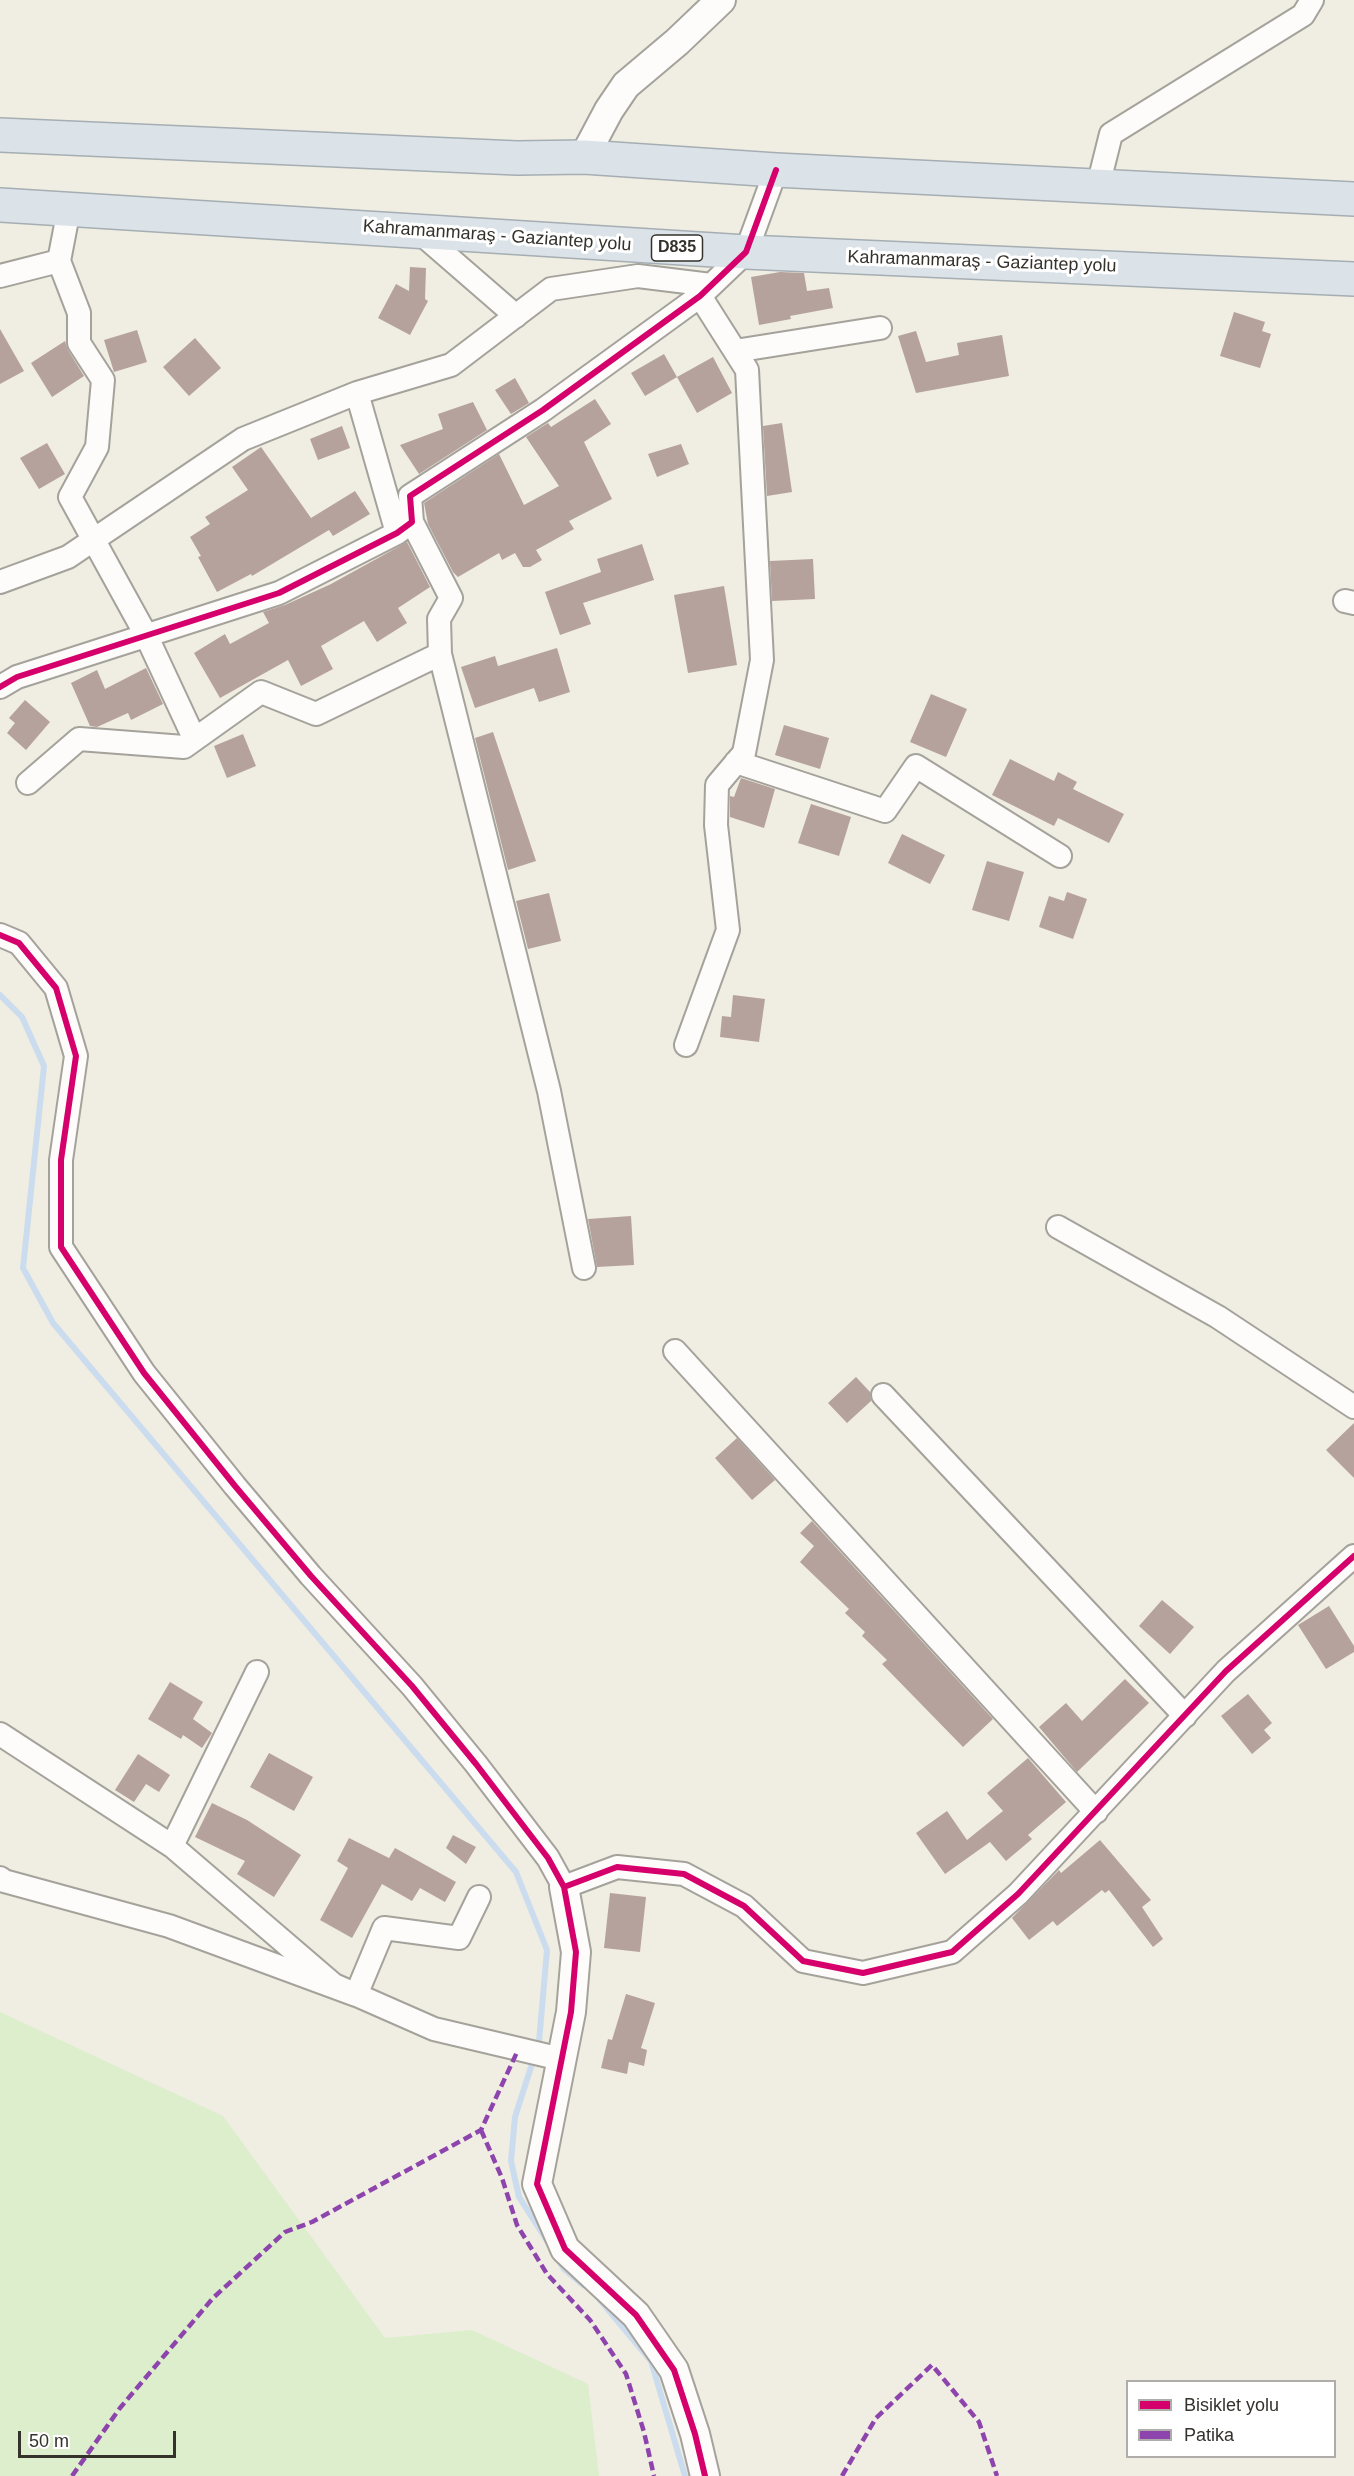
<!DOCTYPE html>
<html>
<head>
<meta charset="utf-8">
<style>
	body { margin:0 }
	#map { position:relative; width:1354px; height:2476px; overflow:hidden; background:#f0ede3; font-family:Arial,sans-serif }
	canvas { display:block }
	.legend { position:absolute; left:1126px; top:2380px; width:210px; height:78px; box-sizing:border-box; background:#fff; border:2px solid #aeadaa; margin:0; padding:8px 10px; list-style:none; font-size:18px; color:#34322b }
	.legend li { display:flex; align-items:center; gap:12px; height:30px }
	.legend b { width:30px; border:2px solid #aeadaa }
	.scale { position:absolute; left:18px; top:2431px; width:158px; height:27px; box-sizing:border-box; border:3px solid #34322b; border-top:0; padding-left:8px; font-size:18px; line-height:21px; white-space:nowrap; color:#34322b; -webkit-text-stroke:4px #fff; paint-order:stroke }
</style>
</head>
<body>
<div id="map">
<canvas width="1354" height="2476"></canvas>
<ul class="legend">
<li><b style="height:8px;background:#d6006c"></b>Bisiklet yolu</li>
<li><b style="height:8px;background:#8e44ad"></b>Patika</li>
</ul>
<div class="scale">50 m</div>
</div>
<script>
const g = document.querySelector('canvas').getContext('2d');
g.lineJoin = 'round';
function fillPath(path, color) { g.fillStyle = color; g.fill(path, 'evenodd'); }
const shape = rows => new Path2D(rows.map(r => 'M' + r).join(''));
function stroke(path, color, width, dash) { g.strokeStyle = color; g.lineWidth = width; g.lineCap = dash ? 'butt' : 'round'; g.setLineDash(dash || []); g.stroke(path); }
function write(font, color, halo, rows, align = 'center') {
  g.font = font + ' Arial,sans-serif'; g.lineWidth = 6; g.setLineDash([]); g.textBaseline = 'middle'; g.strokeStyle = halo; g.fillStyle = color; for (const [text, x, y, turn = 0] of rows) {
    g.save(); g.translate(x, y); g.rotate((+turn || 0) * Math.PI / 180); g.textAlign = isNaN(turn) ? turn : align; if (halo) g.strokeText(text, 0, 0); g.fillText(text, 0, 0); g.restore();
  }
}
fillPath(shape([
	[0,2012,223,2116,385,2338,472,2330,588,2384,599,2476,0,2476]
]), '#dceecb');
stroke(shape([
	[0,995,22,1017,44,1066,23,1268,53,1323,516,1872,547,1950,539,2042,515,2117,511,2161,519,2197,549,2244],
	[559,2261,564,2269,583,2285],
	[600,2300,651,2361,685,2476]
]), '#cbdcee', 6);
fillPath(shape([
	[410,267,426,268,425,299,428,301,410,335,378,318,396,284,409,291],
	[780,272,804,273,807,291,829,288,833,308,790,316,791,319,759,325,751,277],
	[1234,312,1265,322,1262,331,1271,334,1260,368,1220,356],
	[0,329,24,371,0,384],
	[137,330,147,362,114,372,104,340],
	[916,331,926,362,959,355,957,343,1002,335,1009,376,916,393,898,336],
	[195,338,221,368,189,396,163,367],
	[65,341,68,350,84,376,52,397,31,363],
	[664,354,677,377,645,396,631,373],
	[713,357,732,393,697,413,677,377],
	[515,378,529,403,511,414,495,390],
	[595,399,611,424,584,442,612,499,569,521,574,529,536,550,542,560,530,567,523,567,515,553,502,560,499,553,458,577,453,572,428,524,424,503,499,454,524,505,559,486,526,437,548,423,551,427],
	[473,402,487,430,419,474,400,445,443,429,438,414],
	[782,423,792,492,767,496,763,426],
	[342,426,350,448,318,460,310,439],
	[47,443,65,474,39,489,20,458],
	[681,444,689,464,657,477,648,454],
	[261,447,311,518,355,491,370,514,333,536,329,530,252,576,251,574,217,592,198,557,201,556,190,537,210,524,205,517,248,490,232,467],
	[407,542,430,587,398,608,407,623,377,642,364,621,321,646,333,669,301,686,288,660,220,698,194,653,225,634,230,644,269,623,263,612,285,605,331,584],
	[642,544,654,580,583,603,591,624,560,635,545,592,601,572,597,559],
	[813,559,815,599,772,601,770,561],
	[724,586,737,665,688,673,674,595],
	[557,648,570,692,539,702,534,688,475,708,461,667,495,656,498,666],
	[146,668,163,704,131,720,128,713,97,727,90,726,71,683,97,670,105,689],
	[931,694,967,709,946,757,910,742],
	[25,700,50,722,26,750,7,733,15,723,9,718],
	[784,725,829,738,820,769,775,755],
	[493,732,536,861,508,870,475,738],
	[243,734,256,766,227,778,214,746],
	[1010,759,1054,781,1058,772,1077,782,1073,789,1124,814,1109,843,1058,818,1054,826,992,795],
	[741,778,775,789,764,828,730,817,730,796,734,797],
	[811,804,851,817,839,856,798,843],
	[902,834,945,855,930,884,888,863],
	[987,861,1024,872,1009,921,972,910],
	[1067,892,1087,899,1073,939,1039,927,1049,896,1064,901],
	[549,893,561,941,528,949,516,901],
	[733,995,765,999,759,1042,720,1037,722,1016,731,1017],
	[631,1216,634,1265,597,1267,588,1219],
	[856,1377,870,1392,871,1401,847,1423,828,1403],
	[1354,1423,1354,1478,1326,1450],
	[737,1438,775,1480,752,1500,715,1458],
	[812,1521,993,1719,963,1747,882,1664,887,1660,862,1636,865,1632,845,1613,849,1609,800,1562,814,1546,800,1533],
	[1162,1600,1194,1627,1170,1654,1139,1626],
	[1329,1606,1354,1646,1354,1652,1326,1669,1298,1625],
	[1125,1679,1149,1703,1077,1772,1039,1727,1066,1703,1082,1721],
	[170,1682,203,1702,193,1719,212,1733,202,1748,183,1735,181,1739,148,1719],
	[1248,1694,1272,1723,1264,1730,1271,1738,1252,1754,1221,1716],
	[269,1753,313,1777,294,1811,250,1787],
	[138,1754,170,1775,159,1792,146,1784,134,1802,115,1790],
	[1028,1758,1066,1802,1028,1835,1032,1839,1006,1861,990,1842,945,1874,916,1833,947,1811,967,1840,1003,1811,987,1793],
	[212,1803,247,1820,301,1855,274,1897,237,1874,245,1861,195,1837],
	[453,1835,476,1847,466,1864,446,1848],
	[349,1838,389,1858,395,1848,456,1882,445,1902,420,1888,412,1901,382,1884,352,1938,320,1920,348,1868,337,1861],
	[1100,1840,1151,1900,1142,1907,1163,1939,1153,1947,1109,1890,1105,1893,1102,1890,1057,1926,1053,1921,1029,1940,1012,1918,1059,1870,1061,1873],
	[610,1893,646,1897,640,1952,604,1948],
	[626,1994,655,2003,641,2048,647,2050,644,2066,629,2062,627,2074,601,2068,608,2039,612,2040]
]), '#b5a29d');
const minor = shape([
	[1098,186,1111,134,1303,15,1312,0],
	[418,231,516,316],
	[59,261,69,209],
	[0,276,59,261,79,313,79,343,103,380,97,447,70,497,146,635,194,738],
	[735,351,880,328],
	[357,393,397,533],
	[412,522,451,598,439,619,440,654,549,1091,584,1268],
	[0,582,68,557,243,439,357,393,451,365,551,289,638,276,711,285],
	[1345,601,1354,603],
	[0,687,17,677,279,593,397,533,412,522,410,496,543,410,700,296,746,252,776,170],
	[736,762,885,811,916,766,1060,856],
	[28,783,79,739,184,747,261,692,316,714,440,654],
	[0,935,19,943,56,988,76,1056,61,1160,61,1247,144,1373,235,1486,311,1576,412,1686,476,1764,548,1858,564,1887,617,1867,684,1874,744,1906,803,1961,863,1973,952,1952,1018,1894,1226,1671,1354,1556],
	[686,1045,728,930,716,825,717,785,744,753,762,660,747,370,700,296],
	[1058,1227,1218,1317,1354,1407],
	[675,1351,1096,1812],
	[883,1395,1185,1716],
	[0,1734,172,1846,334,1985,434,2029,561,2059],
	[172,1846,257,1672],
	[0,1878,4,1881,169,1926,356,1995,384,1928,459,1938,479,1897]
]);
const tertiary = shape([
	[584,157,609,110,626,85,677,42,721,0],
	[564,1887,576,1952,571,2012,537,2184,565,2249,636,2315,674,2370,695,2434,705,2476]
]);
const trunk = shape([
	[0,135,517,158,584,157,776,170,1354,199],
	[0,205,746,252,1354,279]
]);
stroke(minor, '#a4a29a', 26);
stroke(tertiary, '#a4a29a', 32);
stroke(trunk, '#a5aeb2', 36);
stroke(minor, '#fdfcfb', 22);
stroke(tertiary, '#fdfcfb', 28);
stroke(trunk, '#dbe3e8', 33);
stroke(shape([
	[481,2130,502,2178,517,2225,547,2274,590,2320,626,2374,644,2432,654,2476],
	[72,2476,120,2408,213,2298,285,2232,312,2222,481,2130,518,2050],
	[842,2476,876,2418,932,2365,979,2422,997,2476]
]), '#8e44ad', 4.5, [9, 4.5]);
stroke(shape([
	[0,687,17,677,279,593,397,533,412,522,410,496,543,410,700,296,746,252,776,170],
	[0,935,19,943,56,988,76,1056,61,1160,61,1247,144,1373,235,1486,311,1576,412,1686,476,1764,548,1858,564,1887,576,1952,571,2012,537,2184,565,2249,636,2315,674,2370,695,2434,705,2476],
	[564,1887,617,1867,684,1874,744,1906,803,1961,863,1973,952,1952,1018,1894,1226,1671,1354,1556]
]), '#d6006c', 6);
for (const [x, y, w] of [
	[677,248,51]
]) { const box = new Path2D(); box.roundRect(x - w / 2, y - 13, w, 26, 4.5); g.fillStyle = '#fff'; g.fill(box); stroke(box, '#34322b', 1.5); }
write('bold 16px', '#34322b', null, [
	["D835",677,248]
]);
write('18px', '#34322b', '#fff', [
	["Kahramanmaraş - Gaziantep yolu",497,236,4],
	["Kahramanmaraş - Gaziantep yolu",982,262,2]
]);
</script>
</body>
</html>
